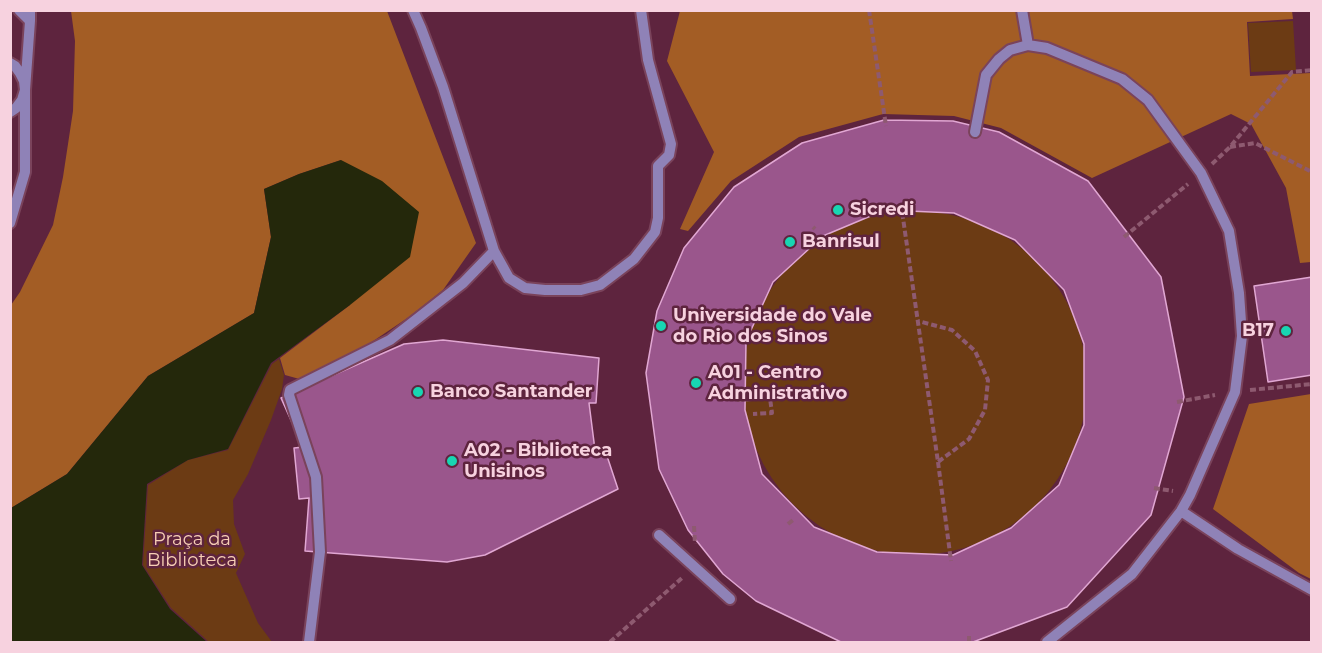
<!DOCTYPE html>
<html>
<head>
<meta charset="utf-8">
<style>
	body { margin:0 }
	#map { position:relative; width:1322px; height:653px; overflow:hidden; background:#5e243e; font-family:Montserrat,sans-serif }
	canvas { display:block }
	.frame { position:absolute; inset:0; border:12px solid #f7d2df; pointer-events:none }
</style>
</head>
<body>
<div id="map">
<canvas width="1322" height="653"></canvas>
<div class="frame"></div>
</div>
<script>
const g = document.querySelector('canvas').getContext('2d');
g.lineJoin = 'round';
function fillPath(path, color) { g.fillStyle = color; g.fill(path, 'evenodd'); }
const shape = rows => new Path2D(rows.map(r => 'M' + r).join(''));
function stroke(path, color, width, dash) { g.strokeStyle = color; g.lineWidth = width; g.lineCap = dash ? 'butt' : 'round'; g.setLineDash(dash || []); g.stroke(path); }
function write(font, color, halo, rows, align = 'center') {
  g.font = font + ' Montserrat,sans-serif'; g.lineWidth = 5; g.setLineDash([]); g.textBaseline = 'middle'; g.strokeStyle = halo; g.fillStyle = color; for (const [text, x, y, turn = 0] of rows) {
    g.save(); g.translate(x, y); g.rotate((+turn || 0) * Math.PI / 180); g.textAlign = isNaN(turn) ? turn : align; if (halo) g.strokeText(text, 0, 0); g.fillText(text, 0, 0); g.restore();
  }
}
fillPath(shape([
	[1293,21,1296,70,1251,72,1248,23],
	'743 383a172 172 0 1 1 344 0a172 172 0 1 1-344 0Z',
	[279,359,284,375,282,389,271,420,248,474,233,500,234,524,245,554,236,573,258,623,272,642,209,642,171,608,143,565,148,485,188,460,228,450,272,364]
]), '#6c3b14');
fillPath(shape([
	[71,11,387,11,476,243,443,290,409,317,339,364,303,380,285,375,280,358,350,305,341,160,299,174,264,189,271,237,254,313,148,376,67,474,11,508,11,305,20,292,53,225,63,177,73,111,75,41],
	[680,11,1292,11,1293,19,1247,22,1250,76,1311,73,1311,262,1300,263,1286,188,1251,124,1231,114,1092,178,1001,128,954,116,883,114,799,137,731,181,688,231,680,229,714,152,667,61],
	[1311,394,1312,394,1311,579,1299,573,1213,509,1249,404]
]), '#a35d25');
fillPath(shape([
	[341,160,382,181,419,212,410,257,350,305,271,363,228,449,188,460,147,484,142,565,170,609,207,642,11,642,11,508,67,474,148,376,254,313,271,237,264,189,299,174]
]), '#24280b');
const building = shape([
	[884,120,953,121,999,132,1088,181,1161,277,1184,397,1151,515,1067,607,973,642,841,642,756,601,723,574,688,530,659,469,646,373,657,311,684,248,734,187,802,143,884,120],
	[885,210,954,213,1015,240,1064,290,1084,344,1084,425,1059,485,1011,528,953,555,877,552,814,527,762,474,745,410,746,341,773,282,823,236,885,210],
	[1312,277,1312,375,1268,382,1254,286,1312,277],
	[443,340,599,358,596,403,589,403,595,450,604,447,618,489,485,555,447,562,305,551,309,498,299,499,294,448,303,447,281,398,404,344,443,340]
]);
fillPath(building, '#9a568c');
stroke(building, '#e1a7d3', 1.5);
const service = shape([
	[19,10,30,21],
	[1022,10,1028,45],
	[10,63,15,66,20,73,24,81,25,90,22,100,16,108,10,112],
	[975,132,986,75,999,59,1010,50,1028,45,1047,48,1122,79,1148,100,1201,173,1229,231,1239,293,1242,336,1235,392,1190,495,1181,511,1132,574,1047,642],
	[10,223,25,172,25,90,30,21,30,10],
	[494,251,509,278,525,288,545,290,581,290,600,285,634,259,655,232,658,218,658,166,669,155,671,144,648,60,641,10],
	[1181,511,1238,549,1312,590],
	[659,535,730,599],
	[309,642,320,552,316,477,289,395,290,390,390,340,463,283,494,251,443,87,421,28,413,10]
]);
stroke(service, '#7a435b', 14);
stroke(shape([
	[869,10,886,126],
	[1230,147,1255,143,1312,172],
	[1212,164,1230,147,1292,72,1312,70],
	[901,204,938,462,969,439,985,410,988,380,975,351,952,330,918,321],
	[813,227,815,229],
	[1124,237,1188,184],
	[1250,390,1312,384],
	[737,400,770,398,772,413,753,414],
	[1177,402,1215,395],
	[938,462,951,561],
	[1154,488,1173,491],
	[788,524,793,520],
	[694,526,695,544],
	[969,636,969,642],
	[610,642,683,577]
]), '#8e5a70', 4, [6, 3]);
stroke(service, '#8f82b7', 10);
for (const [x, y, r, color] of [
	[838,210,6,"#18d5b2"],
	[790,242,6,"#18d5b2"],
	[661,326,6,"#18d5b2"],
	[1286,331,6,"#18d5b2"],
	[696,383,6,"#18d5b2"],
	[418,392,6,"#18d5b2"],
	[452,461,6,"#18d5b2"]
]) { const dot = new Path2D(); dot.arc(x, y, r, 0, 2 * Math.PI); g.fillStyle = color; g.fill(dot); stroke(dot, '#5e243e', 2); }
write('bold 18px', '#f7d2df', '#5e243e', [
	["Sicredi",850,210],
	["Banrisul",802,242],
	["Universidade do Vale",673,316],
	["do Rio dos Sinos",673,337],
	["B17",1274,331,"right"],
	["A01 - Centro",708,373],
	["Administrativo",708,394],
	["Banco Santander",430,392],
	["A02 - Biblioteca",464,451],
	["Unisinos",464,472]
], 'left');
write('18px', '#f7cfb4', '#5e243e', [
	["Praça da",192,540],
	["Biblioteca",192,561]
]);
</script>
</body>
</html>
